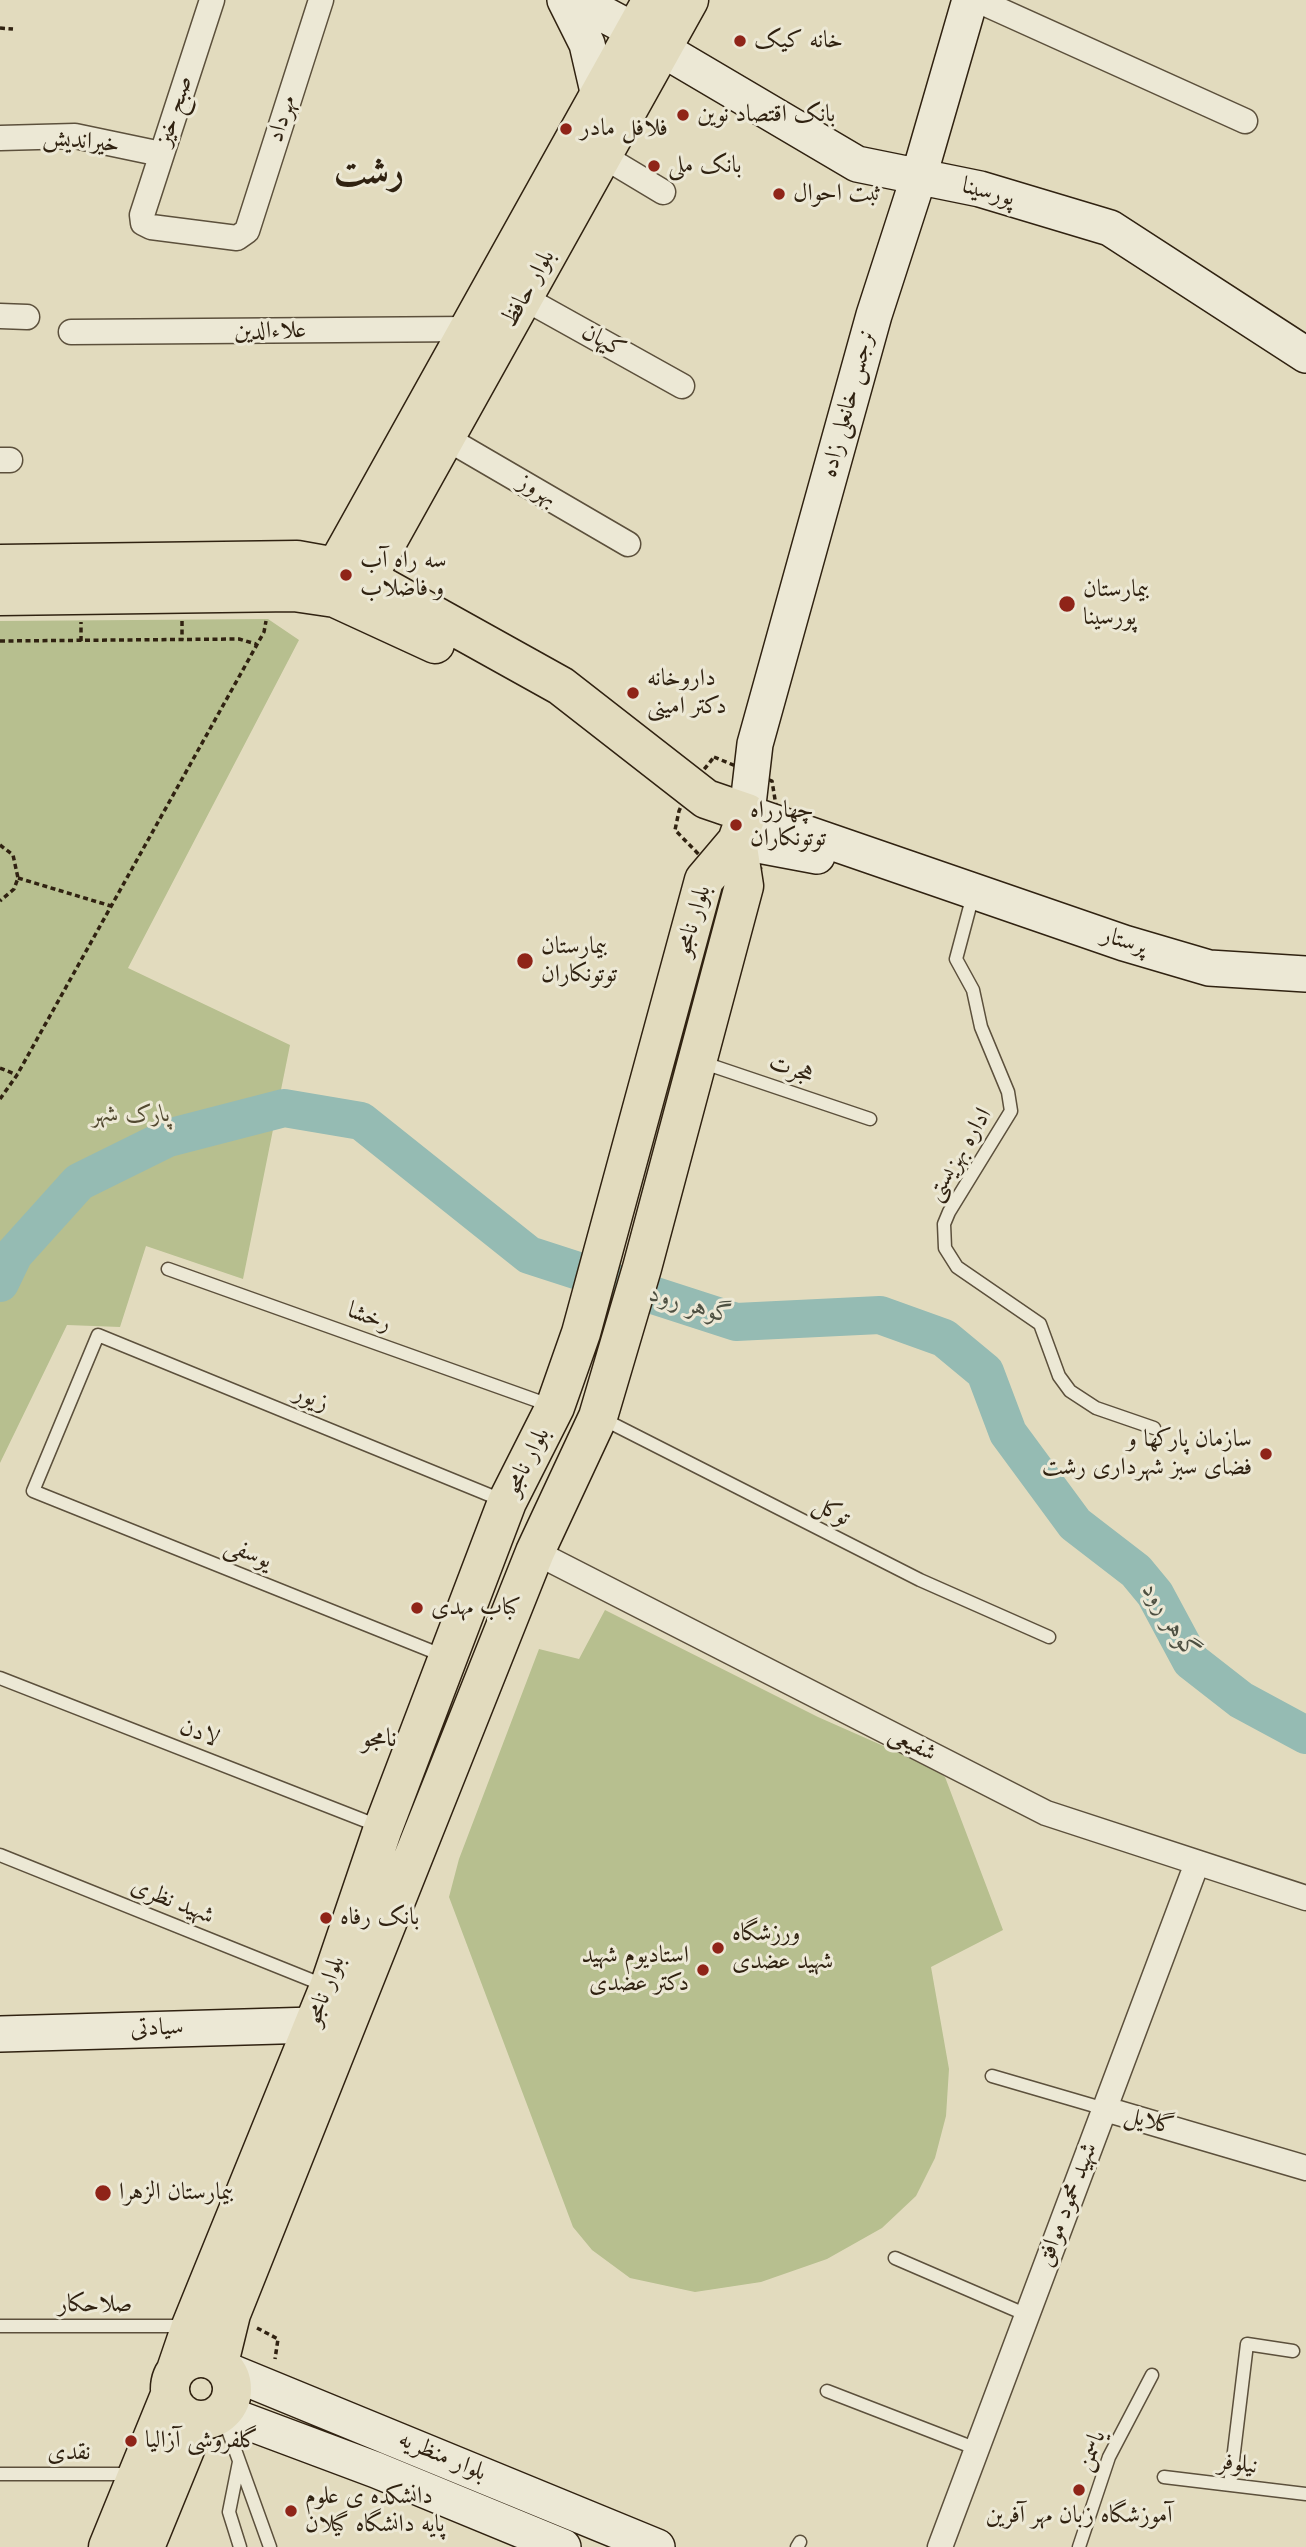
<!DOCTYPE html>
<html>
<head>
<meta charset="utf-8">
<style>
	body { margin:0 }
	canvas { display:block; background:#e2dbbe }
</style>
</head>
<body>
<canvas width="1306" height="2547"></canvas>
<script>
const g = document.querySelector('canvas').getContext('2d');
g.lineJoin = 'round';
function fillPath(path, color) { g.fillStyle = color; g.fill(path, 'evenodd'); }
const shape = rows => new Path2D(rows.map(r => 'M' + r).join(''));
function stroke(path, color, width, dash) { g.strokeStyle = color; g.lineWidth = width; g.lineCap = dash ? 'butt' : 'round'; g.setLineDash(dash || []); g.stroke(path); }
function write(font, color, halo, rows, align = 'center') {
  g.font = font + ' Cardo,Amiri,serif'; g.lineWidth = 6; g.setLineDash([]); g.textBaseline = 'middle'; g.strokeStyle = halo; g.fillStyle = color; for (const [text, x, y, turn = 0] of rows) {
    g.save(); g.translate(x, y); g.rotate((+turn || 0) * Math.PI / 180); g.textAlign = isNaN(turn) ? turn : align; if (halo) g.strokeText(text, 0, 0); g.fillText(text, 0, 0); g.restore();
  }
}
fillPath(shape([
	[268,619,299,640,128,968,290,1045,243,1279,146,1246,120,1327,67,1325,0,1463,0,621],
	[605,1610,818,1717,931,1767,945,1777,1003,1930,931,1967,949,2069,946,2116,935,2158,916,2196,882,2228,827,2259,761,2282,695,2292,630,2278,592,2250,573,2227,449,1897,459,1859,539,1649,579,1659]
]), '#b7bf8f');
stroke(shape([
	[0,1283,14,1254,79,1182,168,1138,284,1108,361,1121,529,1255,736,1322,880,1315,944,1338,985,1372,1008,1433,1075,1524,1136,1571,1155,1594,1191,1661,1241,1700,1306,1735]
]), '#95bbb3', 38);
const lane = shape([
	[973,895,956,959,973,990,981,1027,1008,1092,1011,1111,949,1212,944,1224,945,1248,957,1267,1040,1324,1059,1376,1070,1391,1096,1408,1154,1428],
	[701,1062,870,1119],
	[168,1269,552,1406],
	[603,1419,920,1580,1049,1637],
	[444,1656,33,1491,98,1335,504,1501],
	[0,1678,381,1827],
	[0,1855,326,1986],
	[992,2076,1105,2109],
	[895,2258,1027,2315],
	[0,2326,185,2326],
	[827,2391,977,2449],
	[224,2419,270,2547],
	[239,2462,229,2512,240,2547],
	[0,2474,133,2474],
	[1164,2477,1306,2494],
	[1230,2485,1247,2344,1293,2351],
	[797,2547,800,2542],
	[1079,2547,1109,2457,1152,2375]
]);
const street = shape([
	[212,0,142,215,143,223,151,227,237,238,247,231,321,0],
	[977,0,1245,121],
	[0,138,75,136,161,154],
	[603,156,663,192],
	[524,298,682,386],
	[0,316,27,317],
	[71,332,470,329],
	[446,438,628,544],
	[0,460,10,460],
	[535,1552,1046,1813,1306,1898],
	[1105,2109,1306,2168],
	[940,2547,1197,1863]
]);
const secondary = shape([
	[565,0,587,44,599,96],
	[577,0,635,31],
	[970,0,919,176,874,315,755,744,747,813,1124,943,1209,968,1306,974],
	[662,49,857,164,980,189,1110,228,1306,355],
	[737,841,817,856],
	[0,2034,314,2025],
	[226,2370,657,2547],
	[221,2412,376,2470,563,2547]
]);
const primary = shape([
	[0,564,297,560,336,567,367,578,561,686,706,799,747,813,737,841,704,880,581,1333,555,1407,507,1502,383,1828,329,1987,191,2326,176,2370],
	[336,591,336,567,350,542,652,0],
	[346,592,367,578,689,0],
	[0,596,294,592,335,598,435,644],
	'170 2389a31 31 0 1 1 62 0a31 31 0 1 1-62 0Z',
	[219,2363,231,2314,535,1552,598,1417,642,1268,744,886,737,841],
	[108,2547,170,2395],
	[145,2547,197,2420]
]);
stroke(lane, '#5c503c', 15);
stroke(street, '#5c503c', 27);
stroke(secondary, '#302211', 38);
stroke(primary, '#302211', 41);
stroke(shape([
	[0,28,13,29],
	[182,621,182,640],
	[0,641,239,639,256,644],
	[81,641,81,622],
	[714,757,772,781,779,824,757,877,713,869,675,830,679,811,690,787,714,757],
	[0,845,13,855,18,878,14,889,0,901],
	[18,878,111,906],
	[0,1068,17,1075],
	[0,1099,17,1075,264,632,266,621],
	[257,2328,278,2339,275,2359]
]), '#302211', 3.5, [5, 3.5]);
stroke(lane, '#ece8d5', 12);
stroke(street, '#ece8d5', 24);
stroke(secondary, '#ece8d5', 35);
stroke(primary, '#e2dbbe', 38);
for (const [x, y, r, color] of [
	[740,41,7,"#8f2418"],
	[683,115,7,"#8f2418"],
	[566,129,7,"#8f2418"],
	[654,166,7,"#8f2418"],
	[779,194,7,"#8f2418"],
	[346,575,7,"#8f2418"],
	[1067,604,9,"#8f2418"],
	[633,693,7,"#8f2418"],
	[736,825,7,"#8f2418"],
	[525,961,9,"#8f2418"],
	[1266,1454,7,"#8f2418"],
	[417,1608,7,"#8f2418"],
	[326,1918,7,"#8f2418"],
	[718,1948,7,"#8f2418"],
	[703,1970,7,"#8f2418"],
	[103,2193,9,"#8f2418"],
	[131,2441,7,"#8f2418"],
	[1079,2490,7,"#8f2418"],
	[291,2511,7,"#8f2418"]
]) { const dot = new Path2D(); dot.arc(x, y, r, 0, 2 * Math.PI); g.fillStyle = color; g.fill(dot); stroke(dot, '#ece8d5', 2.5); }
write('24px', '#302211', '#ece8d5', [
	["خانه کیک",754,41],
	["بانک اقتصاد نوین",697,115],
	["فلافل مادر",580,129],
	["بانک ملی",668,166],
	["ثبت احوال",793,194],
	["سه راه آب",360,561],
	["و فاضلاب",360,589],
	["بیمارستان",1083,590],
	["پورسینا",1083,618],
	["داروخانه",647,679],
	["دکتر امینی",647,707],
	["چهارراه",750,811],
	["توتونکاران",750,839],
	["بیمارستان",541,947],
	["توتونکاران",541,975],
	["سازمان پارکها و",1252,1440,"right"],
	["فضای سبز شهرداری رشت",1252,1468,"right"],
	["کباب مهدی",431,1608],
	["بانک رفاه",340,1918],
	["ورزشگاه",732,1934],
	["شهید عضدی",732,1962],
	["استادیوم شهید",689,1956,"right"],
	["دکتر عضدی",689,1984,"right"],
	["بیمارستان الزهرا",119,2193],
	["گلفروشی آزالیا",145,2441],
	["دانشکده ی علوم",305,2497],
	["پایه دانشگاه گیلان",305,2525],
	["آموزشگاه زبان مهر آفرین",1079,2516,"center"]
], 'left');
write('24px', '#302211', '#ece8d5', [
	["صبح خیز",175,111,-72],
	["مهرداد",283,119,-72],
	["خیراندیش",81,142,6],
	["پورسینا",988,193,15],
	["بلوار حافظ",529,289,-61],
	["علاءالدین",270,332,-1],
	["کیهان",603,342,29],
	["نرجس خانعلی زاده",849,404,-75],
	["بهروز",537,491,30],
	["بلوار نامجو",694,921,-73],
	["پرستار",1124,942,18],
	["هجرت",791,1070,19],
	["اداره بهزیستی",960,1155,-59],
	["رخشا",369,1318,20],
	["زیور",311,1399,22],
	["بلوار نامجو",528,1462,-63],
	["توکل",831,1512,27],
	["یوسفی",248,1554,22],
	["لادن",199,1734,21],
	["شفیعی",912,1745,27],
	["شهید نظری",172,1902,22],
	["بلوار نامجو",326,1991,-69],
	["سیادتی",157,2029,-2],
	["گلایل",1149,2122,16],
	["شهید محمود موافق",1068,2205,-69],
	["صلاحکار",95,2305],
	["یاسمن",1092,2451,-67],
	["نقدی",69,2453],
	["بلوار منظریه",442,2457,23],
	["نیلوفر",1238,2465,7]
]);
write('italic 24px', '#524930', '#ece8d5', [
	["پارک شهر",131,1115]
]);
write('italic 26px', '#4e5042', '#ece8d5', [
	["گوهر رود",691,1306,16],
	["گوهر رود",1170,1622,57]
]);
write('26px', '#302211', '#ece8d5', [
	["نامجو",379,1740]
]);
write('bold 38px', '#302211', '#ece8d5', [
	["رشت",369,174]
]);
</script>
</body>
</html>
